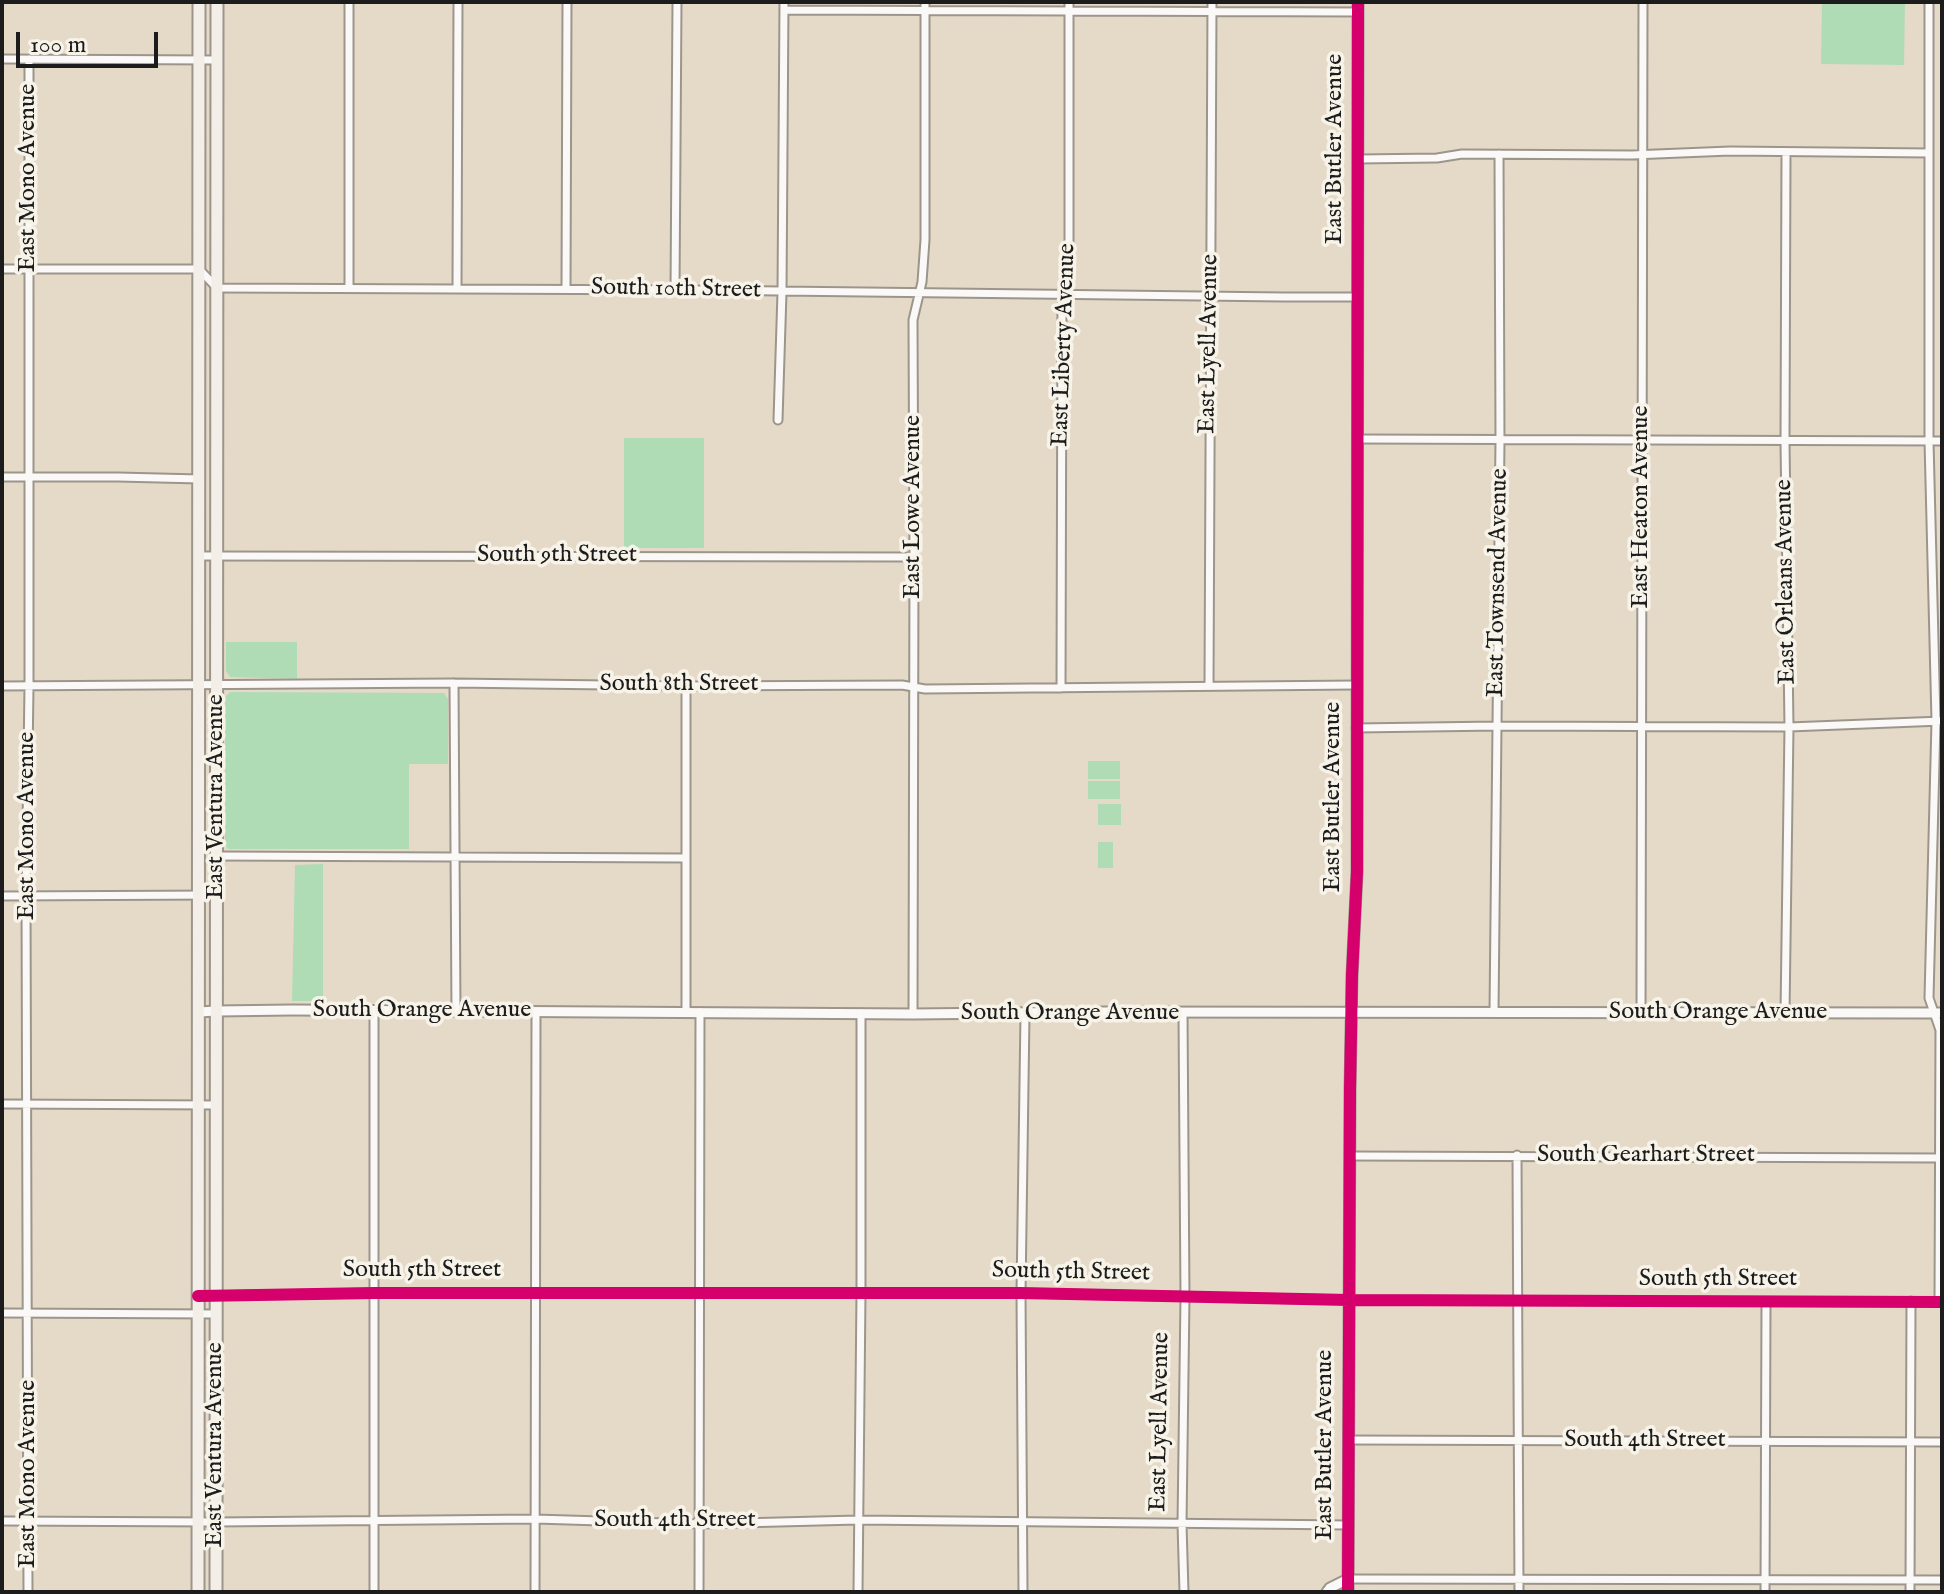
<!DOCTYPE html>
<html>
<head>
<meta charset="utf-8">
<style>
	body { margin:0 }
	#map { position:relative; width:1944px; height:1594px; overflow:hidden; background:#e5d9c8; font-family:"IM FELL English",serif }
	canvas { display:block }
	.frame { position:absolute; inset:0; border:4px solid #1c1c1c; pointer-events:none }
	.scale { position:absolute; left:16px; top:32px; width:142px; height:36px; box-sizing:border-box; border:4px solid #1c1c1c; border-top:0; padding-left:10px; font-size:24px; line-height:28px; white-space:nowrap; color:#1c1c1c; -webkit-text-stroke:6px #f7f3e8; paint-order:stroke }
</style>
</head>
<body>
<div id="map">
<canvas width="1944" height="1594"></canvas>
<div class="frame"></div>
<div class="scale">100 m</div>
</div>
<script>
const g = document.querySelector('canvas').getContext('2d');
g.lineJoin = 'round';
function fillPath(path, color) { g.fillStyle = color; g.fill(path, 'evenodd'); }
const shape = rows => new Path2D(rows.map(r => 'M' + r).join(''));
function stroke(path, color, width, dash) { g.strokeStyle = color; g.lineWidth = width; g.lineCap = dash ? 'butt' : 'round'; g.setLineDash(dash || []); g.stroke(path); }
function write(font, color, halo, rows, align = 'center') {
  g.font = font + ' "IM FELL English",serif'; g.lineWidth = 7; g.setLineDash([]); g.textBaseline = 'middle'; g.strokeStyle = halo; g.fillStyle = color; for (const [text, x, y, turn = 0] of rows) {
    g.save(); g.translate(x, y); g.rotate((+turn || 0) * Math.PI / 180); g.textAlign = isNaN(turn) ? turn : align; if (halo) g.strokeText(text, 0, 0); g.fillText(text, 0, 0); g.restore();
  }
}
fillPath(shape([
	[1822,2,1905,2,1904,65,1821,64],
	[624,438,704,438,704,548,624,548],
	[226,642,297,642,297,679,230,677,226,671],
	[230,692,444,693,448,699,448,764,409,764,409,849,228,849,225,844,225,697],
	[1088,761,1120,761,1120,779,1088,779],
	[1088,781,1120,781,1120,799,1088,799],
	[1098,804,1121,804,1121,825,1098,825],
	[1098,842,1113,842,1113,868,1098,868],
	[323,864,323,1001,292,1001,295,865]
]), '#b0dcb5');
const minor = shape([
	[1929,2,1929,441,1936,721,1929,998,1940,1030,1939,1302],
	[784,10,1358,12],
	[2,59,217,60],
	[1358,159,1437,158,1462,154,1632,155,1730,151,1929,153],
	[2,269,199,269,217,288,697,290,1284,297,1357,297],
	[349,288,349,2],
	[457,289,458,2],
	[566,289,567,2],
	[675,290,677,2],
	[778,420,782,292,784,2],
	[1357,439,1942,441],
	[2,477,118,477,200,479],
	[200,556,914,557],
	[454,683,456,1012],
	[2,686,454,683,686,686,902,685,925,689,1356,685],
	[686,686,686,1012],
	[1209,686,1212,2],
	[1061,688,1062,305,1069,284,1069,2],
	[1356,728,1498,726,1789,727,1942,721],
	[216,856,686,858],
	[2,896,217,895],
	[1494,1012,1500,440,1499,154],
	[1641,1012,1643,2],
	[1183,1013,1185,1297,1182,1524,1184,1592],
	[1785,1013,1789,727,1785,442,1786,152],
	[913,1014,914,557,913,320,922,282,925,240,925,2],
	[2,1104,217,1105],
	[1517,1155,1519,1592],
	[1350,1156,1940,1158],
	[198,1296,374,1293,1021,1293,1349,1300,1942,1302],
	[2,1313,216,1314],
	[1348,1440,1942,1442],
	[2,1521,216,1522,535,1519,700,1524,858,1520,1348,1525],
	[1348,1579,1942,1580],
	[28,1592,26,897,29,687,29,59],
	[374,1592,374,1012],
	[535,1592,536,1012],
	[699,1592,700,1012],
	[858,1592,861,1293,861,1013],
	[1023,1592,1021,1293,1025,1014],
	[1765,1592,1766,1302],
	[1910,1592,1911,1301]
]);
const tertiary = shape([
	[199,1012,216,1011,292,1010,913,1014,1105,1012,1942,1013],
	[1327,1592,1330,1588,1348,1579],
	[1348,1592,1350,1090,1352,975,1357,872,1358,2]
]);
const secondary = shape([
	[198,1592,199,2],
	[216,1592,217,2]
]);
stroke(minor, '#9c958c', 11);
stroke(tertiary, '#9c958c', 13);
stroke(secondary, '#9c958c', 15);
stroke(minor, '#fbf9f7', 7);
stroke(tertiary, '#fbf9f7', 9);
stroke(secondary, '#f3efe8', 11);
stroke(shape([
	[198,1296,374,1293,1021,1293,1349,1300,1942,1302],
	[1348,1592,1350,1090,1352,975,1357,872,1358,2]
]), '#d6006c', 12);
write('24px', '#1c1c1c', '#f7f3e8', [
	["East Butler Avenue",1336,149,-90],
	["East Mono Avenue",29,178,-90],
	["South 10th Street",676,290,1],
	["East Lyell Avenue",1210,344,-89],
	["East Liberty Avenue",1065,345,-88],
	["East Lowe Avenue",914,507,-90],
	["East Heaton Avenue",1642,507,-90],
	["South 9th Street",557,556],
	["East Orleans Avenue",1787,582,-91],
	["East Townsend Avenue",1499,583,-89],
	["South 8th Street",679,685],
	["East Ventura Avenue",217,797,-90],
	["East Butler Avenue",1334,797,-90],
	["East Mono Avenue",28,826,-90],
	["South Orange Avenue",422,1011],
	["South Orange Avenue",1718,1013],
	["South Orange Avenue",1070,1014],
	["South Gearhart Street",1646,1156],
	["South 5th Street",422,1271],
	["South 5th Street",1071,1273,1],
	["South 5th Street",1718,1280],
	["East Lyell Avenue",1161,1422,-89],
	["South 4th Street",1645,1441],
	["East Ventura Avenue",216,1445,-90],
	["East Butler Avenue",1326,1445,-90],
	["East Mono Avenue",29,1474,-90],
	["South 4th Street",675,1521]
]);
</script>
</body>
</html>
